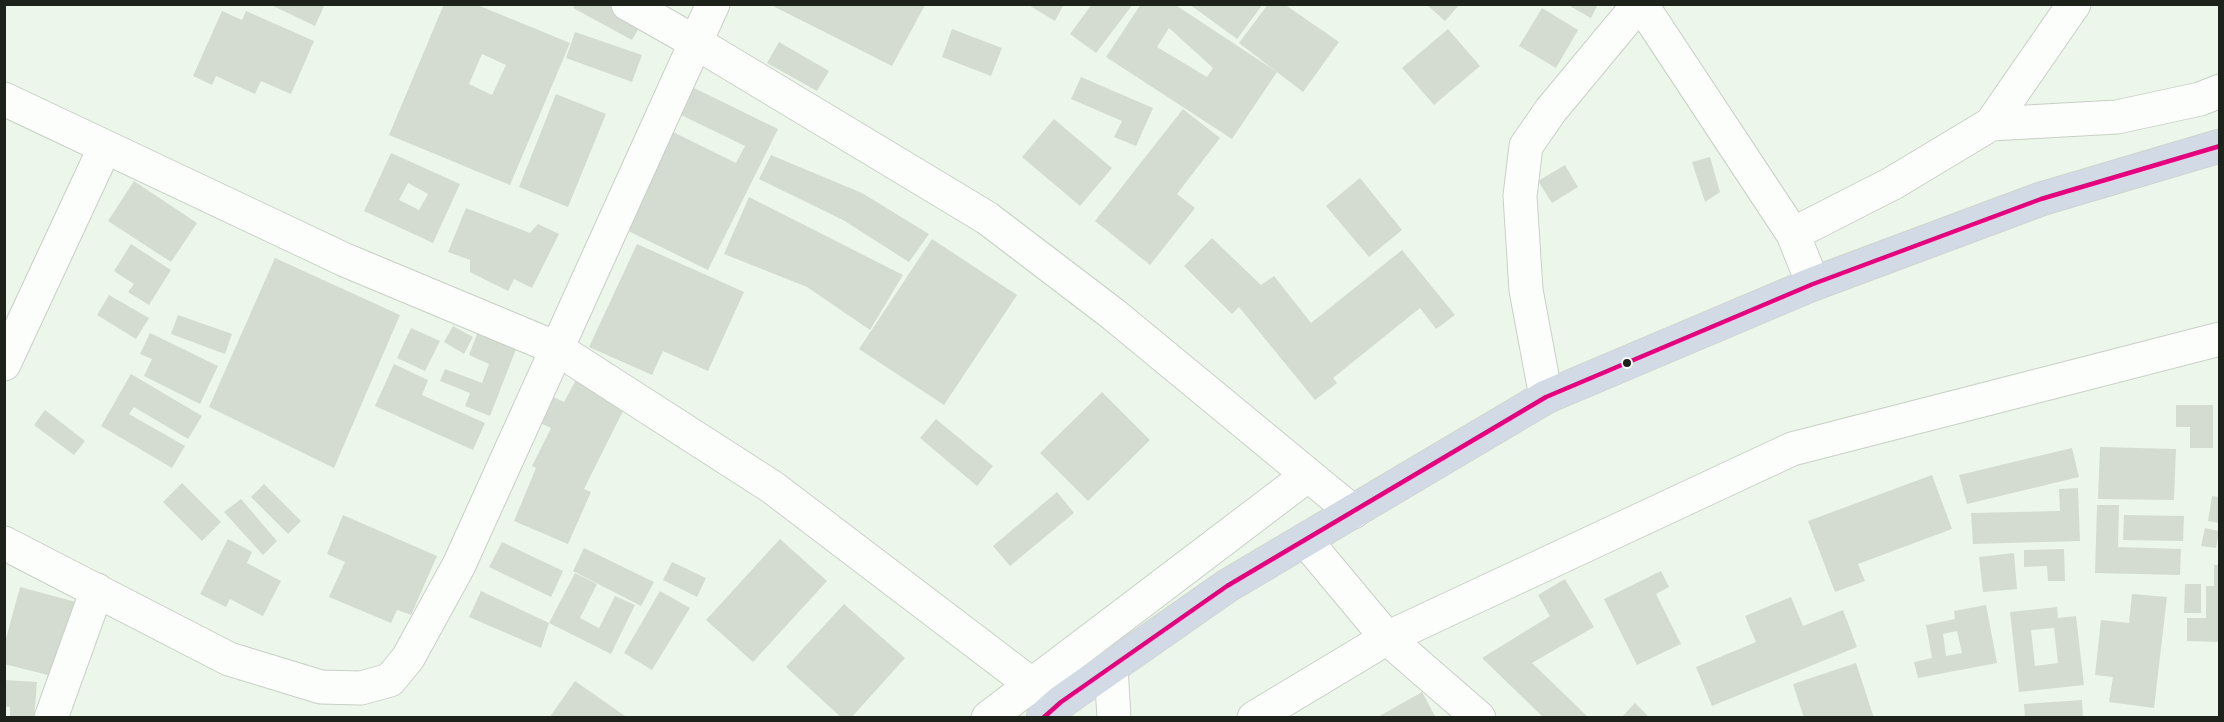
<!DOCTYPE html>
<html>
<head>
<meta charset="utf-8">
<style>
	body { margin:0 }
	#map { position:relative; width:2224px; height:722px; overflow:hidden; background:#edf6ea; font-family:"Noto Sans",sans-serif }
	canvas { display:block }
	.frame { position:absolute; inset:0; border:6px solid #1d231b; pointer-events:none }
</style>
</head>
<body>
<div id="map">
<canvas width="2224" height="722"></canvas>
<div class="frame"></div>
</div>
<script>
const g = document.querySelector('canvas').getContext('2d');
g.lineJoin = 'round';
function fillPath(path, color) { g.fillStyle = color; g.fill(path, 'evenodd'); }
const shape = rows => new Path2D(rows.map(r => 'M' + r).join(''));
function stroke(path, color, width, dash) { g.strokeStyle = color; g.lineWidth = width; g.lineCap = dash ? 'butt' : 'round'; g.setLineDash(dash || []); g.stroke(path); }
fillPath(shape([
	[269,4,325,4,315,26],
	[444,4,475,4,570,43,510,185,389,135],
	[482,54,506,65,492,95,469,84],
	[576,4,608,4,642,23,632,40,573,8],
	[1027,4,1064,4,1055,21],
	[1092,4,1133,4,1096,53,1070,34],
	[1141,4,1174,4,1277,72,1232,139,1106,57],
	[1169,28,1213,68,1207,77,1157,47],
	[1189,4,1263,4,1237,39],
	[1268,4,1284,4,1339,42,1303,92,1239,43],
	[1426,4,1460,4,1445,21],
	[1566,4,1598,4,1591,18],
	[771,5,925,5,892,66],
	[1542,8,1578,30,1556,68,1519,46],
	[222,11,242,20,246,11,314,41,291,94,261,81,255,94,216,76,212,85,193,76],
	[952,29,1002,48,991,76,942,57],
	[1448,29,1480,66,1434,105,1402,68],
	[575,32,642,55,632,82,566,58],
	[779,42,829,71,817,91,767,63],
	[1081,77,1153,108,1136,146,1114,137,1122,121,1071,99],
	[688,85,778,129,708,270,618,226,667,129,736,163,745,146,675,112],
	[556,94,606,114,568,207,519,187],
	[1183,109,1220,138,1177,194,1195,208,1150,265,1095,221],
	[1054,119,1112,168,1080,206,1022,157],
	[391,153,460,184,433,243,364,211],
	[408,183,428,194,419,210,399,200],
	[771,155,862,193,929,234,909,262,843,220,759,179],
	[1710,157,1720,192,1705,202,1692,162],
	[1565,165,1578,187,1552,203,1538,181],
	[1360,178,1402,230,1369,257,1326,206],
	[134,181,197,223,171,262,108,221],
	[749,197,903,275,870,330,807,287,724,254],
	[466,208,530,233,538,224,559,234,532,288,514,279,508,291,470,272,470,260,448,252],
	[1212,238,1261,285,1274,276,1311,323,1402,250,1455,315,1436,329,1420,308,1333,378,1337,383,1315,400,1239,307,1232,314,1184,266],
	[932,239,1017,295,944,405,859,349],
	[131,244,171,270,149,305,128,292,134,284,114,271],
	[637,244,744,292,708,371,663,351,652,375,589,347],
	[275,258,400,315,334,468,209,407],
	[109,295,149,318,136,339,97,315],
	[178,315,232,334,225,354,171,334],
	[453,326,473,337,464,354,444,342],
	[411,328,440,341,425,371,397,358],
	[150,333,218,366,200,404,144,376,152,359,140,354],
	[477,334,516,349,490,416,465,406,470,393,440,381,445,369,482,383,489,364,469,355],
	[394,364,428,380,422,395,485,423,473,450,375,406],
	[131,374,202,416,188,439,134,407,129,414,185,446,172,468,101,426],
	[576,380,626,405,584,489,591,492,568,544,514,521,536,468,532,466,551,428,538,422,551,396,564,402],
	[1102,392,1150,440,1088,501,1040,453],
	[2176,405,2213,405,2213,448,2190,448,2190,427,2176,427],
	[45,410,85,441,74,455,34,425],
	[936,419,993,466,977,486,920,438],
	[2100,447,2176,449,2174,500,2098,499],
	[2072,448,2079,477,1967,504,1959,475],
	[1932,475,1952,529,1858,564,1865,581,1835,592,1808,521],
	[182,483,221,522,202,541,163,502],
	[264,484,301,521,288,534,251,497],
	[2078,488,2080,541,1973,544,1971,513,2060,511,2059,489],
	[1057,492,1074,513,1010,566,993,546],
	[2212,496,2220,497,2220,523,2208,521],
	[241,499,277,541,263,555,224,512],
	[2097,505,2119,505,2118,547,2181,549,2180,575,2095,573],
	[343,515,437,556,411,615,397,610,391,623,329,597,345,562,327,554],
	[2124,515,2184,516,2183,541,2123,540],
	[2205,528,2219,531,2216,548,2201,546],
	[228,539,252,552,247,563,281,581,263,616,230,599,226,607,200,594],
	[780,539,827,581,753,662,706,620],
	[502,542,563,571,551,597,489,567],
	[584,548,654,582,641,606,573,571],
	[2064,549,2065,581,2048,581,2047,566,2024,567,2024,550],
	[2014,553,2017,589,1983,592,1979,557],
	[672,562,706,578,697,597,663,580],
	[2214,565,2220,565,2220,642,2187,641,2187,618,2206,618,2206,586,2214,586],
	[1661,571,1669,587,1656,594,1681,644,1637,665,1604,599],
	[575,573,597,584,580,618,599,628,615,596,635,605,611,654,549,623],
	[1565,579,1594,627,1532,663,1589,718,1544,718,1482,658,1550,616,1538,595],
	[2185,584,2201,584,2201,613,2184,613],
	[20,587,76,602,56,677,4,664,4,646],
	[481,591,549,623,541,648,469,617],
	[660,591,690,608,652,670,624,653],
	[2132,594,2167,597,2154,708,2109,702,2113,677,2095,675,2101,620,2129,623],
	[1791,597,1803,626,1843,610,1857,647,1712,706,1696,667,1756,642,1745,616],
	[844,604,905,658,851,718,842,718,786,667],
	[1986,605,1997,663,1918,678,1914,662,1932,658,1926,625,1955,619,1954,611],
	[1957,631,1962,653,1946,656,1943,634],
	[2057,607,2058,618,2076,616,2084,685,2019,692,2010,612],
	[2054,628,2058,663,2035,666,2031,630],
	[1856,663,1874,718,1804,718,1793,684],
	[4,680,37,682,34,718,10,718,10,707,4,706],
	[575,681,628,718,549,718],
	[1422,692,1436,718,1376,718],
	[2082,700,2083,718,2025,718,2024,704],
	[1635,703,1650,718,1621,718]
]), '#d4dcd2');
const minor = shape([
	[628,4,695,42,987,218,1113,314,1353,512],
	[1641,4,1793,234,1813,284],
	[4,99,345,260,556,348,772,487,1031,684,1061,702],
	[1991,124,2117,117,2200,99,2220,91],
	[1793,234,1893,183,1991,124,2074,4],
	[4,364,105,147],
	[1546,397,1526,290,1520,196,1526,146,1551,110,1639,4],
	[1306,541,1387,638,1479,718],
	[4,543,229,659,321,687,361,688,390,680,408,658,459,565,713,4],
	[1111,667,1114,718],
	[51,718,97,590],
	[988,718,1308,475],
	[1254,718,1387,638,1792,449,2220,339]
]);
const highway = shape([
	[1043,718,1061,702,1227,586,1546,397,1813,284,2041,199,2220,146]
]);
stroke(minor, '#c8d0c6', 35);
stroke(highway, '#d0d4cf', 35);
stroke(minor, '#fcfefc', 33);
stroke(highway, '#d2dbe5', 33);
stroke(shape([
	[1043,718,1061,702,1227,586,1546,397,1813,284,2041,199,2220,146]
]), '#e5007d', 4.5);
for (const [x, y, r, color] of [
	[1627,363,5,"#1d231b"]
]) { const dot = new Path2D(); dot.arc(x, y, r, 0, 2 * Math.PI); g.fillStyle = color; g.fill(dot); stroke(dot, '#fff', 2); }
</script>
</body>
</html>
